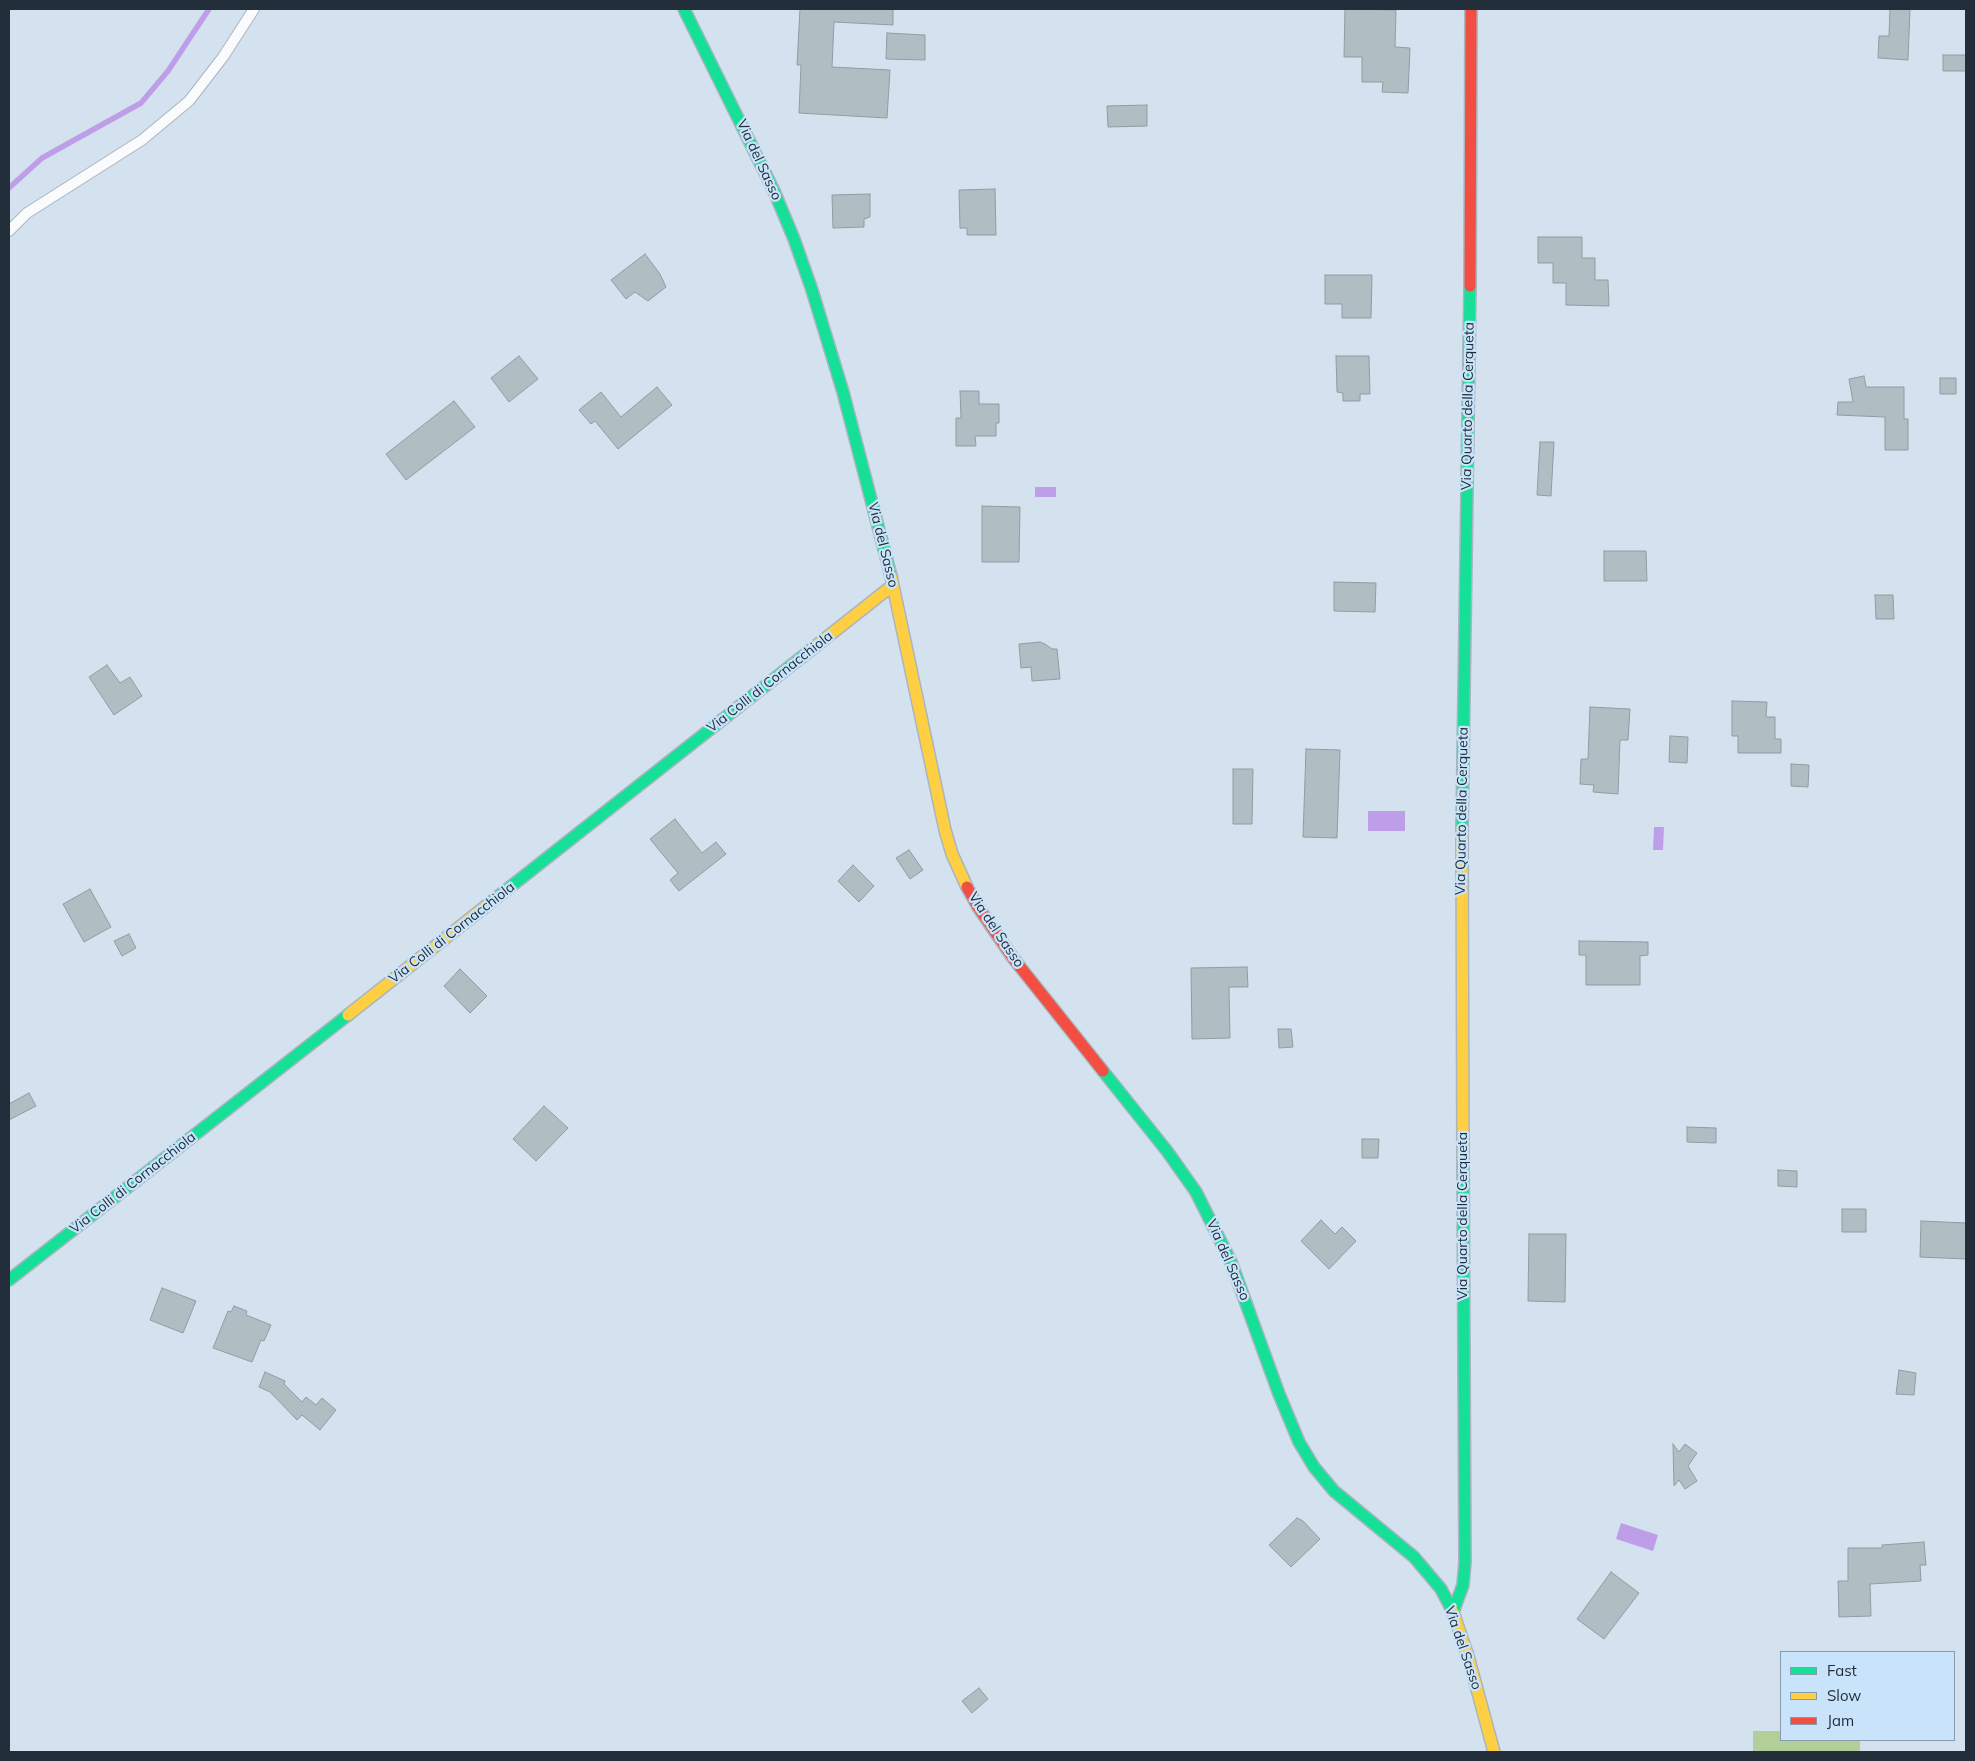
<!DOCTYPE html>
<html>
<head>
<meta charset="utf-8">
<style>
	body { margin:0 }
	#map { position:relative; width:1975px; height:1761px; overflow:hidden; background:#d4e2ef; font-family:Mulish,sans-serif }
	canvas { display:block }
	.frame { position:absolute; inset:0; border:10px solid #222f3a; pointer-events:none }
	.legend { position:absolute; left:1780px; top:1651px; width:175px; height:90px; box-sizing:border-box; background:#c9e3fa; border:1px solid #869bad; margin:0; padding:6px 9px; list-style:none; font-size:15px; color:#222f3a }
	.legend li { display:flex; align-items:center; gap:10px; height:25px }
	.legend b { width:25px; border:1px solid #869bad }
</style>
</head>
<body>
<div id="map">
<canvas width="1975" height="1761"></canvas>
<div class="frame"></div>
<ul class="legend">
<li><b style="height:6px;background:#16e098"></b>Fast</li>
<li><b style="height:6px;background:#ffcf43"></b>Slow</li>
<li><b style="height:6px;background:#f24e42"></b>Jam</li>
</ul>
</div>
<script>
const g = document.querySelector('canvas').getContext('2d');
g.lineJoin = 'round';
function fillPath(path, color) { g.fillStyle = color; g.fill(path, 'evenodd'); }
const shape = rows => new Path2D(rows.map(r => 'M' + r).join(''));
function stroke(path, color, width, dash) { g.strokeStyle = color; g.lineWidth = width; g.lineCap = dash ? 'butt' : 'round'; g.setLineDash(dash || []); g.stroke(path); }
function write(font, color, halo, rows, align = 'center') {
  g.font = font + ' Mulish,sans-serif'; g.lineWidth = 4.5; g.setLineDash([]); g.textBaseline = 'middle'; g.strokeStyle = halo; g.fillStyle = color; for (const [text, x, y, turn = 0] of rows) {
    g.save(); g.translate(x, y); g.rotate((+turn || 0) * Math.PI / 180); g.textAlign = isNaN(turn) ? turn : align; if (halo) g.strokeText(text, 0, 0); g.fillText(text, 0, 0); g.restore();
  }
}
fillPath(shape([
	[1753,1731,1781,1731,1781,1740,1860,1740,1860,1752,1753,1752]
]), '#b2cf99');
fillPath(shape([
	[1035,487,1056,487,1056,497,1035,497],
	[1368,811,1405,811,1405,831,1368,831],
	[1654,827,1664,827,1663,850,1653,850],
	[1621,1523,1658,1535,1653,1551,1616,1539]
]), '#be9ee9');
stroke(shape([
	[9,188,42,158,141,103,168,71,209,9]
]), '#be9ee9', 5.5);
const building = shape([
	[800,9,893,9,893,25,834,22,832,67,890,70,887,118,799,113,801,65,797,65,800,9],
	[1345,9,1396,10,1395,47,1410,48,1408,93,1382,92,1383,82,1362,82,1362,57,1344,57,1345,9],
	[1890,9,1910,9,1908,60,1878,58,1879,36,1889,36,1890,9],
	[887,33,925,35,925,60,886,59,887,33],
	[1943,55,1966,55,1966,71,1943,71,1943,55],
	[1147,105,1147,126,1108,127,1107,106,1147,105],
	[995,189,996,235,967,235,967,228,960,228,959,190,995,189],
	[870,194,870,217,864,219,864,227,833,228,832,195,870,194],
	[1538,237,1582,237,1582,258,1595,258,1595,280,1608,280,1609,306,1566,305,1566,283,1553,283,1553,263,1538,263,1538,237],
	[645,254,660,274,666,287,648,301,635,292,626,299,611,280,645,254],
	[1325,275,1372,275,1371,318,1342,318,1342,304,1325,304,1325,275],
	[519,356,538,379,509,402,491,378,519,356],
	[1336,356,1369,356,1370,394,1360,394,1360,401,1343,401,1343,393,1337,392,1336,356],
	[1864,376,1866,387,1904,387,1904,419,1908,419,1908,450,1885,450,1885,417,1837,415,1838,402,1853,402,1849,379,1864,376],
	[1940,378,1956,378,1956,394,1940,394,1940,378],
	[657,387,672,405,618,449,595,421,591,424,579,410,601,392,621,417,657,387],
	[960,391,979,391,979,404,999,404,999,423,996,423,996,436,975,436,976,446,956,446,956,418,961,418,960,391],
	[454,401,475,427,406,480,386,454,454,401],
	[1540,442,1554,442,1551,496,1537,495,1540,442],
	[982,506,1020,507,1019,562,982,562,982,506],
	[1604,551,1646,551,1647,581,1604,581,1604,551],
	[1334,582,1376,583,1375,612,1334,611,1334,582],
	[1875,595,1893,595,1894,619,1876,619,1875,595],
	[1040,642,1045,644,1052,649,1057,649,1060,679,1032,681,1031,667,1021,668,1019,644,1040,642],
	[107,665,120,683,130,677,142,696,114,715,89,677,107,665],
	[1732,701,1767,702,1766,717,1775,717,1775,739,1781,739,1781,753,1738,753,1738,736,1732,736,1732,701],
	[1590,707,1630,709,1628,740,1620,740,1618,794,1593,792,1594,785,1580,784,1581,759,1588,759,1590,707],
	[1670,736,1688,737,1687,763,1669,762,1670,736],
	[1306,749,1340,750,1337,838,1303,837,1306,749],
	[1791,764,1809,765,1808,787,1791,786,1791,764],
	[1233,769,1253,769,1252,824,1233,824,1233,769],
	[675,819,702,853,716,842,726,854,679,891,670,880,678,873,650,839,675,819],
	[909,850,923,870,910,879,896,858,909,850],
	[853,865,874,886,859,902,838,881,853,865],
	[90,889,111,927,84,942,63,904,90,889],
	[129,934,136,948,122,956,114,941,129,934],
	[1579,941,1648,942,1648,955,1640,956,1640,985,1586,985,1586,955,1579,955,1579,941],
	[1247,967,1248,987,1229,987,1230,1038,1192,1039,1191,968,1247,967],
	[460,969,487,996,470,1013,444,986,460,969],
	[1278,1029,1291,1029,1293,1047,1279,1048,1278,1029],
	[29,1093,36,1106,9,1120,9,1104,29,1093],
	[544,1106,568,1128,536,1161,513,1139,544,1106],
	[1687,1127,1716,1128,1716,1143,1687,1142,1687,1127],
	[1362,1139,1379,1139,1378,1158,1362,1158,1362,1139],
	[1778,1170,1797,1171,1797,1187,1778,1186,1778,1170],
	[1842,1209,1866,1209,1866,1232,1842,1232,1842,1209],
	[1321,1220,1335,1234,1342,1227,1356,1241,1329,1269,1301,1241,1321,1220],
	[1921,1221,1966,1223,1966,1259,1920,1257,1921,1221],
	[1529,1234,1566,1234,1565,1302,1528,1301,1529,1234],
	[162,1288,196,1301,183,1333,150,1320,162,1288],
	[234,1306,247,1311,246,1315,271,1325,264,1341,261,1340,252,1362,213,1348,228,1311,231,1312,234,1306],
	[1899,1370,1916,1373,1914,1395,1896,1394,1899,1370],
	[265,1372,285,1381,284,1384,302,1402,306,1397,316,1405,322,1398,336,1410,320,1430,302,1415,297,1420,270,1392,259,1387,265,1372],
	[1673,1444,1679,1452,1685,1444,1697,1453,1688,1466,1697,1481,1685,1489,1679,1480,1674,1486,1673,1444],
	[1297,1518,1303,1521,1320,1539,1291,1567,1269,1545,1297,1518],
	[1924,1542,1926,1565,1920,1565,1921,1581,1870,1584,1871,1616,1839,1617,1838,1581,1848,1581,1848,1548,1882,1548,1882,1545,1924,1542],
	[1611,1572,1639,1593,1604,1639,1577,1619,1611,1572],
	[979,1688,988,1699,972,1713,962,1701,979,1688]
]);
fillPath(building, '#aebec2');
stroke(building, '#8e9da2', 1);
const lane = shape([
	[9,231,27,213,142,140,189,101,223,57,254,9]
]);
const fast = shape([
	[684,9,774,191,794,239,812,290,843,392,891,576],
	[1462,829,1470,286],
	[486,906,812,649],
	[1103,1071,1167,1151,1196,1192,1231,1262,1279,1394,1299,1442,1314,1467,1334,1491,1414,1557,1441,1589,1453,1612],
	[9,1280,348,1015],
	[1453,1612,1463,1585,1465,1562,1463,1160]
]);
const slow = shape([
	[891,576,945,830,952,854,967,887],
	[812,649,893,585],
	[1462,829,1463,1160],
	[348,1015,486,906],
	[1453,1612,1468,1656,1494,1752]
]);
const jam = shape([
	[1470,286,1471,9],
	[967,887,978,907,1013,958,1103,1071]
]);
stroke(lane, '#a9b5c0', 12);
stroke(fast, '#a9b5c0', 14);
stroke(slow, '#a9b5c0', 14);
stroke(jam, '#a9b5c0', 14);
stroke(lane, '#f9fbfd', 10);
stroke(fast, '#16e098', 11);
stroke(slow, '#ffcf43', 11);
stroke(jam, '#f24e42', 11);
write('14px', '#222f3a', '#c9e3fa', [
	["Via del Sasso",759,160,65],
	["Via Quarto della Cerqueta",1468,406,-89],
	["Via del Sasso",883,545,76],
	["Via Colli di Cornacchiola",770,682,-38],
	["Via Quarto della Cerqueta",1462,811,-89],
	["Via del Sasso",996,930,56],
	["Via Colli di Cornacchiola",452,933,-38],
	["Via Colli di Cornacchiola",133,1183,-38],
	["Via Quarto della Cerqueta",1463,1216,-90],
	["Via del Sasso",1228,1260,66],
	["Via del Sasso",1463,1648,71]
]);
</script>
</body>
</html>
